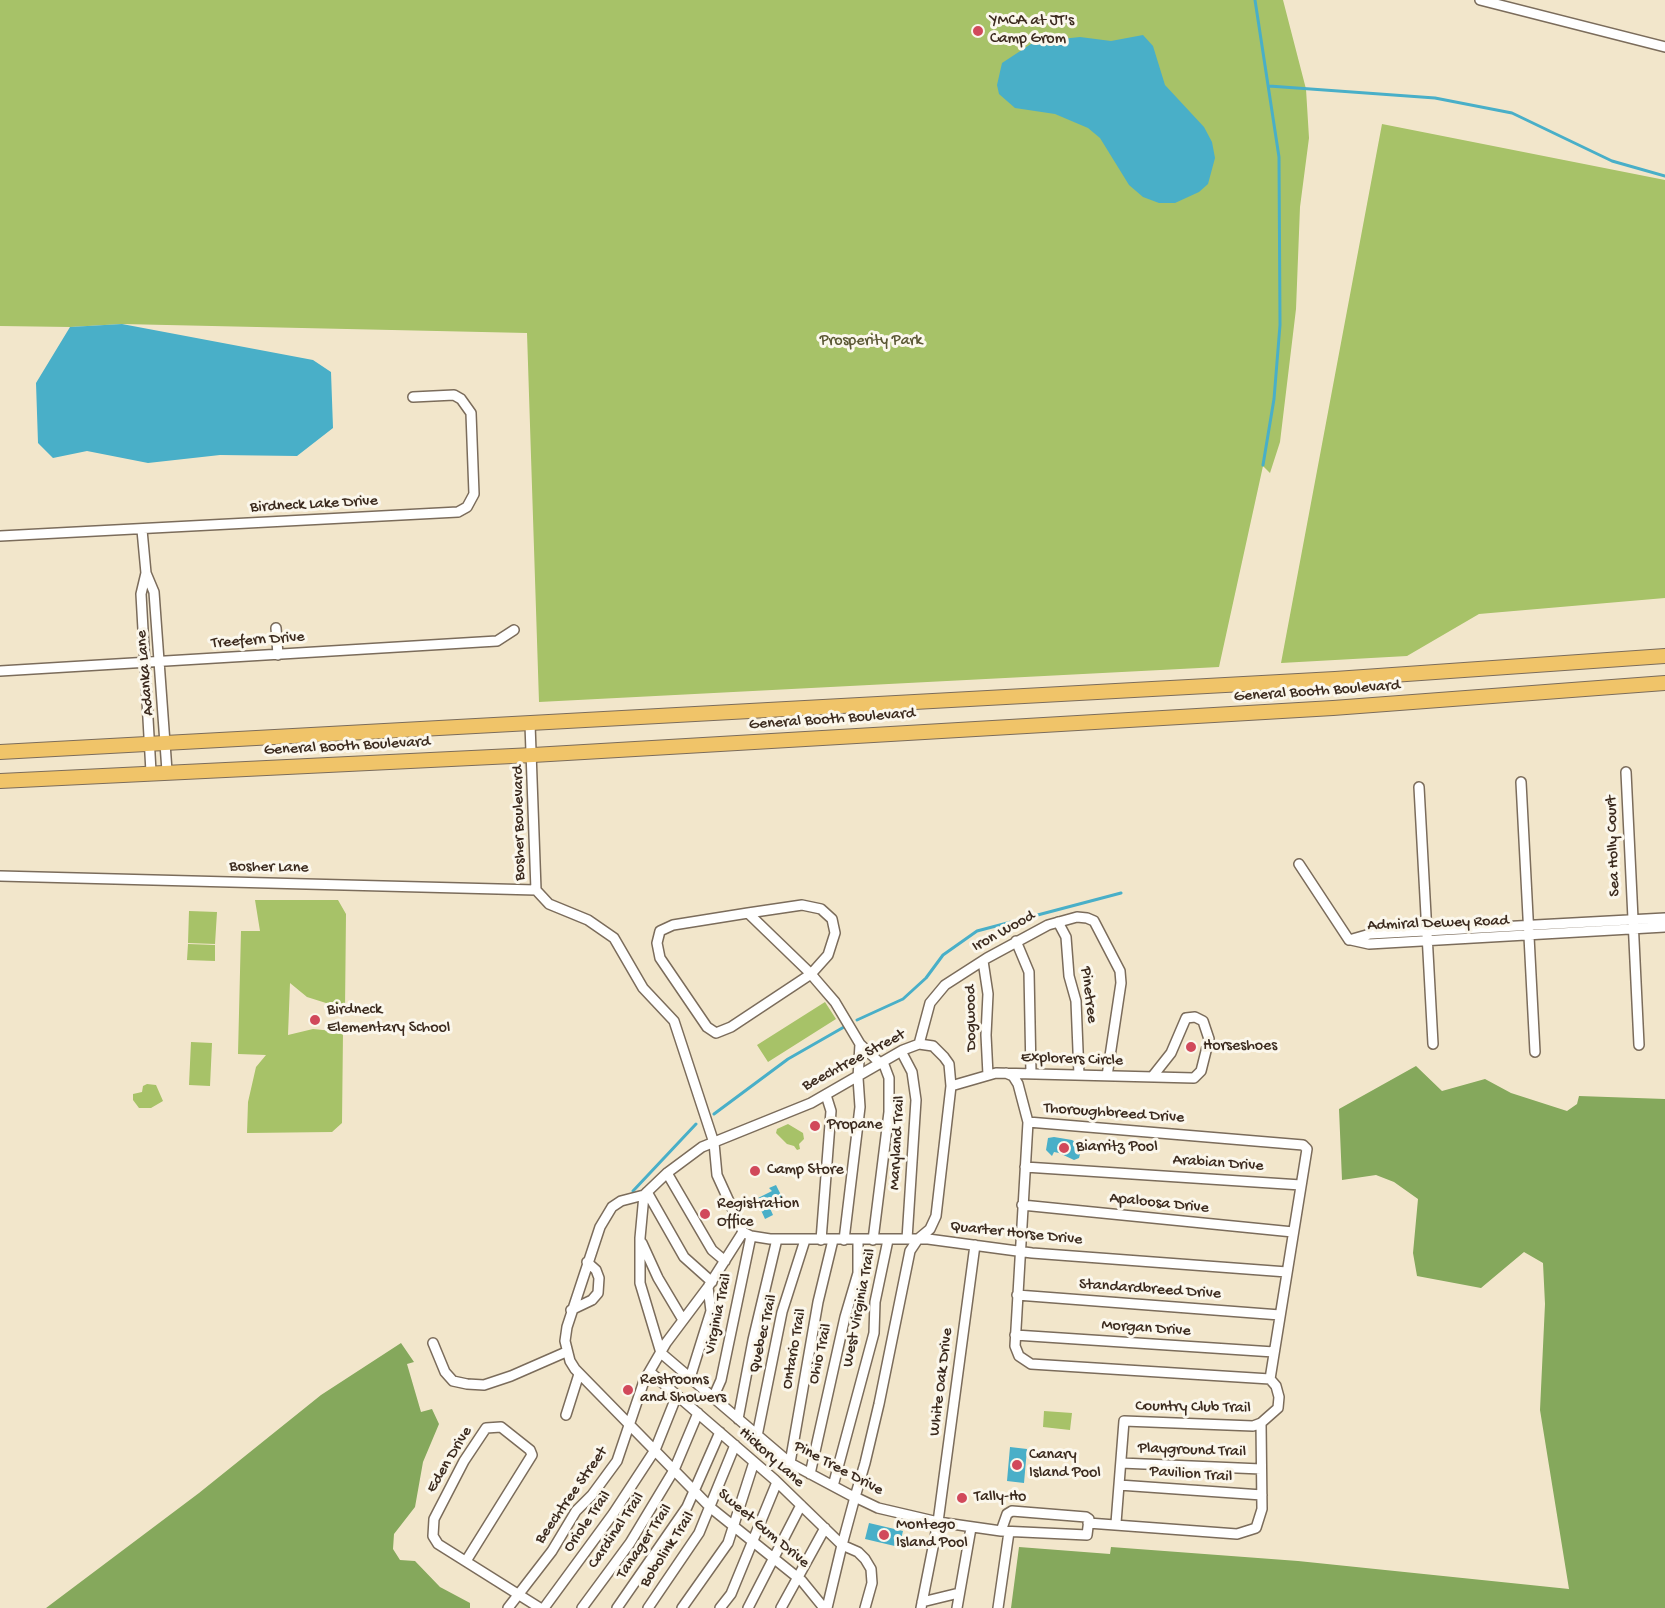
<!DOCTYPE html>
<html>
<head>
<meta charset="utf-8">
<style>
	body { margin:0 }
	canvas { display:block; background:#f2e6cb }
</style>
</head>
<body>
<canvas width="1665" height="1608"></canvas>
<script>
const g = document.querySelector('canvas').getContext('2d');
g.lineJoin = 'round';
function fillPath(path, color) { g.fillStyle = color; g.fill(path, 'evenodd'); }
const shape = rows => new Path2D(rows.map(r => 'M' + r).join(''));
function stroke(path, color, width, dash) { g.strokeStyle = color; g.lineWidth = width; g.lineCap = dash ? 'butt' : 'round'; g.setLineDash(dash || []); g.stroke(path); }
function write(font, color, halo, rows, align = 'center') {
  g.font = font + ' "Gochi Hand",sans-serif'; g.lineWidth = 6; g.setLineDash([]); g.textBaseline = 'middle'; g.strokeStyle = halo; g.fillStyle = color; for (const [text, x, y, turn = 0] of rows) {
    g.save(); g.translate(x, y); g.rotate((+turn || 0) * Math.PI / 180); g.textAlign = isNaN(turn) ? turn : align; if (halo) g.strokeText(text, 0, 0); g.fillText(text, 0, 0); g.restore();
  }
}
fillPath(shape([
	[0,0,1283,0,1306,89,1309,138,1300,207,1296,309,1280,442,1270,473,1263,466,1219,667,539,702,527,333,122,324,70,327,0,326],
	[1382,124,1665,180,1665,598,1479,614,1407,656,1281,663],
	[255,900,338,900,346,914,345,1009,307,997,290,983,288,1035,313,1029,343,1032,342,1123,332,1132,247,1133,248,1102,256,1067,266,1055,238,1054,241,931,260,931],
	[189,911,217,912,215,944,188,943],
	[188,944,215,945,215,961,187,960],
	[825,1002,836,1019,768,1062,757,1045],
	[191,1042,212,1043,210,1086,189,1085],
	[147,1084,156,1085,163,1101,151,1108,139,1108,133,1100,133,1094,142,1092,143,1086],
	[788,1124,803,1133,804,1139,799,1144,800,1149,797,1150,794,1146,787,1144,776,1133,777,1129],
	[1044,1411,1072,1413,1070,1430,1043,1427]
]), '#a7c268');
fillPath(shape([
	[1416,1066,1442,1091,1485,1079,1511,1093,1567,1111,1577,1104,1579,1096,1665,1099,1665,1608,1011,1608,1019,1547,1110,1554,1111,1547,1298,1561,1569,1589,1540,1410,1545,1304,1543,1263,1524,1252,1481,1288,1417,1276,1413,1253,1418,1199,1394,1182,1376,1175,1342,1180,1339,1109],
	[401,1343,414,1362,407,1364,421,1412,432,1409,439,1424,423,1462,415,1507,394,1534,393,1549,400,1560,415,1561,440,1587,470,1603,470,1608,46,1608,199,1493,321,1395]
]), '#85a85c');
fillPath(shape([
	[1143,35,1153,46,1165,85,1204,127,1212,142,1215,158,1208,184,1199,192,1175,203,1159,203,1143,197,1129,185,1100,138,1088,128,1055,114,1015,108,999,94,997,85,1002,63,1034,42,1080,37,1111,41],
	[122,324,313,360,331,372,333,428,297,456,220,455,148,463,87,451,53,458,38,443,36,383,70,327],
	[1054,1137,1072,1140,1082,1146,1079,1158,1074,1160,1059,1153,1054,1152,1052,1156,1046,1150,1048,1138],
	[776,1185,783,1199,769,1206,773,1215,765,1219,756,1199,772,1191,769,1188],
	[1010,1447,1027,1449,1024,1483,1007,1481],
	[869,1523,903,1531,899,1547,865,1539]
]), '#49afc8');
stroke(shape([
	[1255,0,1279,157,1280,325,1274,399,1263,465],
	[1269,86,1435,98,1512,113,1612,161,1665,176],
	[857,1020,903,999,926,978,943,955,977,931,1121,893],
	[714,1114,788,1059,844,1027],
	[633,1191,696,1124]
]), '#49afc8', 3);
const minor = shape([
	[1480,0,1665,47],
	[142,530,146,573,154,592,167,771],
	[0,536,458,512,467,507,474,494,471,413,461,399,454,395,413,397],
	[146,573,141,594,151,772],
	[276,628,278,655],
	[0,671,497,641,514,630],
	[530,724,536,890,549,904,588,920,614,938,643,988,674,1021,714,1143,717,1175,743,1232],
	[1626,772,1639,1045],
	[1521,782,1535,1052],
	[1419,787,1433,1044],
	[1299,864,1349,940],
	[0,876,536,890],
	[748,913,802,905,821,909,832,919,835,933,828,955,811,974,731,1027,716,1033,707,1027,660,958,657,943,660,931,673,925,748,913,808,971,811,974,816,980,835,1002,860,1044],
	[1058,922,1066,937,1069,976,1076,1001,1079,1075],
	[1349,940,1370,934,1665,918],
	[1351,940,1369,944,1665,927],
	[1016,941,1029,972,1031,1073],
	[983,961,988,994,986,1035,988,1075],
	[919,1044,930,1003,945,985,987,958,1048,925,1077,917,1087,918,1094,921,1120,971,1121,983,1107,1076],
	[901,1051,912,1072,916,1100,907,1239],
	[1006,1073,1013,1076,1018,1084,1028,1122],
	[951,1086,996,1073,1194,1078,1201,1071,1209,1039,1203,1021,1195,1017,1186,1018,1171,1053,1152,1077],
	[1025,1167,1301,1185],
	[667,1173,712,1250,725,1261],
	[647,1192,684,1257,712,1282],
	[644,1195,621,1201,612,1207,600,1227,567,1327,565,1341,570,1361,575,1369,711,1508,802,1581,824,1608],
	[1022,1205,1293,1232],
	[743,1232,751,1236,770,1239,928,1239,1032,1253,1287,1272],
	[821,1240,831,1111,826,1095],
	[844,1240,860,1107,858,1078,860,1044,881,1064],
	[873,1240,889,1112,889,1078,883,1062],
	[642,1243,658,1278,683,1320],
	[1017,1295,1280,1315],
	[571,1310,592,1300,598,1293,599,1278,596,1270,587,1262],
	[1015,1335,1274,1352],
	[433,1343,445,1372,453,1381,467,1384,484,1385,511,1376,566,1352],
	[650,1372,775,1480,842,1545,858,1552,865,1559,871,1569,872,1583,865,1608],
	[690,1378,711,1311,708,1287],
	[713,1398,721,1380,751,1236],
	[566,1415,579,1374],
	[738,1419,753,1340,777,1239],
	[1261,1423,1278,1408,1279,1397,1276,1386,1270,1379,1031,1364,1019,1356,1015,1346,1028,1122,1303,1145,1307,1149,1270,1379],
	[757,1436,782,1312,805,1240],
	[790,1463,818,1302,833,1240],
	[1121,1463,1261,1469],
	[810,1474,845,1317,858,1273,858,1240],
	[1119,1485,1262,1495],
	[833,1486,874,1333,875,1302,888,1240],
	[1012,1511,1086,1517,1089,1519,1087,1535,1001,1531,1007,1514,1012,1511],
	[1088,1523,1237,1534,1256,1528,1262,1509,1261,1423,1253,1426,1124,1421,1116,1523],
	[466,1561,532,1455,530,1450,501,1427,486,1428,464,1461,434,1519,433,1536,438,1544,540,1608],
	[922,1602,959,1593],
	[508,1608,552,1551,576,1511,592,1495,617,1461,644,1381,666,1343,708,1287,743,1232],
	[544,1608,613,1514,655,1450,677,1395],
	[582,1608,630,1543,674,1470,698,1413],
	[617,1608,687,1507,720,1432],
	[648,1608,699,1533,735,1445],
	[682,1608,728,1543,754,1462],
	[720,1608,731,1594,777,1482],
	[748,1608,801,1505],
	[781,1608,825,1528],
	[827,1608,842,1545,855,1497,865,1463,879,1404,910,1251,918,1239,930,1229,936,1216,951,1086,949,1064,944,1057,933,1046,919,1044,903,1050,811,1103,702,1147,667,1173,644,1195,640,1238,640,1283,661,1353,790,1463,850,1495,855,1497,878,1508,938,1522,1001,1531],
	[921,1608,938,1522,975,1245],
	[957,1608,971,1528],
	[998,1608,1009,1532]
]);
const highway = shape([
	[0,752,1335,679,1665,656],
	[0,781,533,755,1333,708,1665,683]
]);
stroke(minor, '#7b6c5b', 12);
stroke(highway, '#7b6c5b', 16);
stroke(minor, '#fff', 9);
stroke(highway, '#f0c469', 14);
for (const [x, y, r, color] of [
	[978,31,6,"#d1495b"],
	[315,1020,6,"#d1495b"],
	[1191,1047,6,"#d1495b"],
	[815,1126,6,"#d1495b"],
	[1064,1148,6,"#d1495b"],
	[755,1171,6,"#d1495b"],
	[705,1214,6,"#d1495b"],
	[628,1390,6,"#d1495b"],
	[1017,1465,6,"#d1495b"],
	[962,1498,6,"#d1495b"],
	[884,1535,6,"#d1495b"]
]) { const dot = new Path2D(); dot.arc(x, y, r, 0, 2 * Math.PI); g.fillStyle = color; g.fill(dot); stroke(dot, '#fbf7ec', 2); }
write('16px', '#3b2a1e', '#fbf7ec', [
	["YMCA at JT's",990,22],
	["Camp Grom",990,40],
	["Birdneck",327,1011],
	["Elementary School",327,1029],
	["Horseshoes",1203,1047],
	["Propane",827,1126],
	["Biarritz Pool",1076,1148],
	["Camp Store",767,1171],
	["Registration",717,1205],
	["Office",717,1223],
	["Restrooms",640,1381],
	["and Showers",640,1399],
	["Canary",1029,1456],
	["Island Pool",1029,1474],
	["Tally-Ho",974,1498],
	["Montego",896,1526],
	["Island Pool",896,1544]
], 'left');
write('16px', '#5b5834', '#fbf7ec', [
	["Prosperity Park",871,342]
]);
write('16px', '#3b2a1e', '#fbf7ec', [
	["Birdneck Lake Drive",314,505,-3],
	["Treefern Drive",258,641,-4],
	["Adanka Lane",146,673,-95],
	["General Booth Boulevard",1317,692,-4],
	["General Booth Boulevard",832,720,-4],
	["General Booth Boulevard",347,747,-3],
	["Bosher Boulevard",520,823,-91],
	["Sea Holly Court",1614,846,-92],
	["Bosher Lane",269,868,1],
	["Admiral Dewey Road",1438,924,-2],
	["Iron Wood",1004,932,-29],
	["Pinetree",1088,995,83],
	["Dogwood",972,1018,-91],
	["Explorers Circle",1072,1060,2],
	["Beechtree Street",854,1061,-28],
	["Thoroughbreed Drive",1114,1114,4],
	["Maryland Trail",898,1143,-87],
	["Arabian Drive",1218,1164,4],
	["Apaloosa Drive",1159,1204,6],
	["Quarter Horse Drive",1016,1234,6],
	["Standardbreed Drive",1150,1290,4],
	["West Virginia Trail",860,1308,-79],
	["Virginia Trail",719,1314,-78],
	["Morgan Drive",1146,1329,4],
	["Quebec Trail",764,1334,-77],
	["Ontario Trail",795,1349,-80],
	["Ohio Trail",821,1354,-77],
	["White Oak Drive",942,1382,-83],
	["Country Club Trail",1193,1408,1],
	["Playground Trail",1192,1451,2],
	["Hickory Lane",771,1458,42],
	["Eden Drive",450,1460,-59],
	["Pine Tree Drive",838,1469,28],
	["Pavilion Trail",1191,1475,4],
	["Beechtree Street",572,1496,-55],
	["Oriole Trail",588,1522,-55],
	["Sweet Gum Drive",763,1529,40],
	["Cardinal Trail",617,1531,-56],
	["Tanager Trail",645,1542,-56],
	["Bobolink Trail",668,1550,-57]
]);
</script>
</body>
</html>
